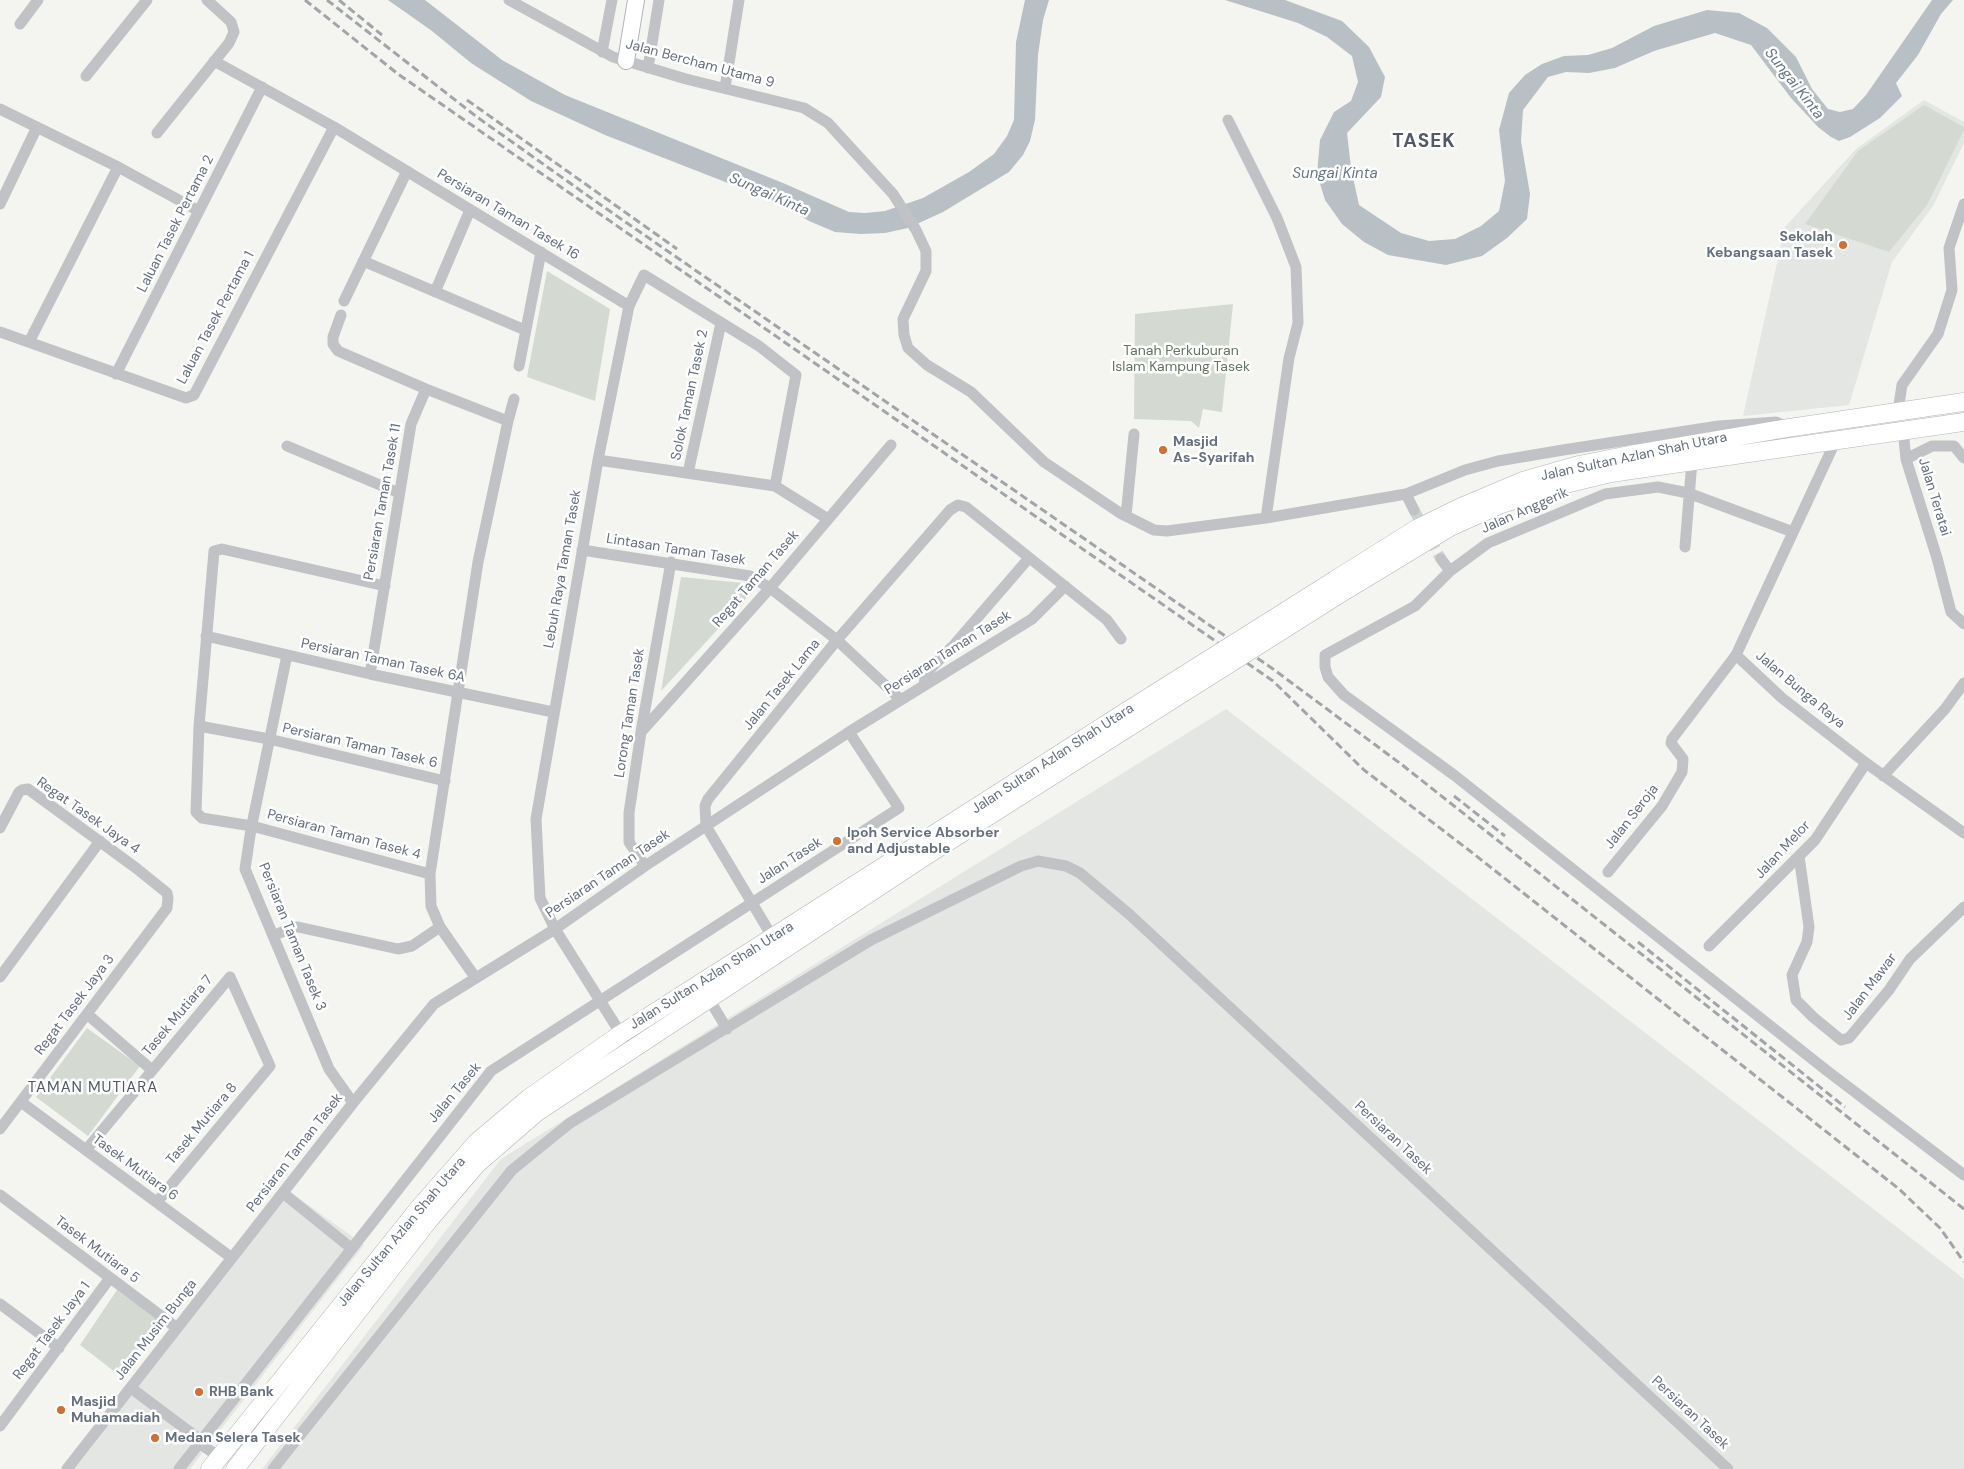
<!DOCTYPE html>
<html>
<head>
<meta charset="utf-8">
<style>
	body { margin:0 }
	canvas { display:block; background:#f4f4f1 }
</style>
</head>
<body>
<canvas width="1964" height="1469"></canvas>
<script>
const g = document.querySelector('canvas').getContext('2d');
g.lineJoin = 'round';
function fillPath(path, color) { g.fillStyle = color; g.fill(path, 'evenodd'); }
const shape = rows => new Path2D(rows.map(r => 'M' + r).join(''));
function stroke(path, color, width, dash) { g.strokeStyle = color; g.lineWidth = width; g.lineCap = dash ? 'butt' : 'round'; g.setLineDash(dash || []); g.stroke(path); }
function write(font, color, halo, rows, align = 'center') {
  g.font = font + ' "DM Sans",sans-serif'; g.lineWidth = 5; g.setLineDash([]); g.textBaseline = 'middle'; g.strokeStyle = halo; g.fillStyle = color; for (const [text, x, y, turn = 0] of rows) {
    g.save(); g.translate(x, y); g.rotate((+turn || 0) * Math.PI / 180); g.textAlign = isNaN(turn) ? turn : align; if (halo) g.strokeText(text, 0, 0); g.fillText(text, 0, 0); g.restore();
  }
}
fillPath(shape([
	[1924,100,1964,122,1964,143,1933,206,1892,262,1849,405,1743,416,1785,227,1856,149],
	[1226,709,1964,1279,1964,1469,262,1469,501,1159],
	[282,1186,364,1245,190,1469,61,1469]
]), '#e4e6e4');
fillPath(shape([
	[1924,105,1964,127,1964,130,1927,205,1889,252,1805,224,1858,151],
	[547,271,610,309,595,401,527,377],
	[1233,304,1222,412,1203,409,1199,428,1191,421,1134,419,1135,314],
	[681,577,743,583,752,592,661,691],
	[87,1028,140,1066,88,1136,36,1097],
	[117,1290,160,1322,119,1375,80,1345]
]), '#d4dad2');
fillPath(shape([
	[388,0,425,0,502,60,565,95,783,183,849,212,865,213,885,211,923,198,969,172,994,154,1007,136,1014,120,1016,42,1025,0,1049,0,1043,20,1038,55,1035,120,1030,141,1023,155,1009,172,943,212,908,228,885,233,861,234,835,232,809,221,779,203,605,135,531,101,471,63,432,31],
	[1225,0,1285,0,1342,21,1369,47,1385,77,1381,97,1347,133,1351,168,1359,205,1401,233,1429,241,1455,239,1481,226,1499,211,1505,181,1499,130,1509,93,1525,75,1542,64,1564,56,1588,55,1612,48,1654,26,1707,10,1739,13,1767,28,1796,57,1812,89,1828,109,1840,112,1853,109,1866,95,1932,0,1953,0,1941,14,1918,55,1896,83,1902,96,1880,118,1850,137,1839,141,1831,137,1818,127,1791,98,1751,45,1715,33,1654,51,1615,68,1589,73,1566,72,1548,77,1523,110,1521,141,1530,194,1527,219,1507,238,1482,256,1446,265,1388,255,1364,242,1342,224,1325,200,1317,174,1320,140,1334,112,1351,101,1358,82,1352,56,1327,37,1298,23]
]), '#b8c0c5');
stroke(shape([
	[1414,510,1441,559]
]), '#d0d3d4', 11, [11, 5.5]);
const secondary = shape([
	[626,61,636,0]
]);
const primary = shape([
	[1335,580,1418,528,1461,507,1523,481,1579,465,1634,454,1788,428,1964,402],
	[1346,590,1450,527,1499,505,1553,487,1611,473,1964,422],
	[210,1469,420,1207,477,1142,529,1098,621,1034,1127,711],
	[235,1469,429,1220,477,1164,537,1112,927,855,1137,722]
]);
stroke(secondary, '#b2b5ba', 18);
stroke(primary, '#b1b4b8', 19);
stroke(shape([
	[509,0,613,57,686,79,804,108,828,123,893,194,916,230,926,251,926,271,903,319,904,335,908,348,927,365,971,392,1044,462,1120,513,1154,530,1167,531,1266,518,1406,494,1465,470,1498,461,1563,450,1719,426,1776,422,1784,426],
	[20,24,38,0],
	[602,52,612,0],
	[214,61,334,127,629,306],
	[648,68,659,0],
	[86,76,147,0],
	[725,88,739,0],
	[0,109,118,167,199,211],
	[1228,120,1277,218,1296,267,1298,323,1289,358,1266,518],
	[157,133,229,43,234,32,231,22,207,0],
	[0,204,37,127],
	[363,261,525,330],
	[435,292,470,210],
	[344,301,407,171],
	[341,315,333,337,333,344,338,351,426,389],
	[0,332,186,398,194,395,334,127],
	[29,342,118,167],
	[519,366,541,252],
	[116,374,262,87],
	[1898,411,1902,385,1938,334,1952,290,1949,248,1964,204],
	[508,421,514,399],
	[1903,430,1906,459,1937,558,1951,612,1964,624],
	[287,446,399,493],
	[1906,459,1932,446,1954,446,1964,458],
	[598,460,775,486,828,519],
	[688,473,721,323],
	[1406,494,1414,510],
	[1126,516,1134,434],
	[1793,532,1688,493,1658,487,1605,494,1488,543,1450,571,1415,606,1325,655,1325,667,1328,677,1344,695,1454,775,1826,1070,1964,1175],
	[1685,547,1692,461],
	[582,550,750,576,770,588,837,640,901,700],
	[1441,559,1450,571],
	[385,586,222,549,214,551,199,726,196,812,202,818,252,826,430,874],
	[206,636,370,674,553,712],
	[287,655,251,829,245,869,329,1069,353,1103],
	[1736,655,1782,698,1866,763,1964,833],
	[370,674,411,424,426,389,508,421,478,562,430,874,431,906,440,927,475,977],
	[924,684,926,673,953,646,1029,558],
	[199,726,269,739,445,781],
	[641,732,770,588,891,445],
	[1883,776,1945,709,1964,683],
	[0,828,19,792,22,790,28,789,136,868,167,893,168,898,167,908,0,1129],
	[1799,856,1809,927,1807,942,1792,975,1796,1000,1813,1017,1841,1040,1849,1038,1889,990,1910,959,1964,907],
	[645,866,629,842,629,813,641,732,671,562],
	[1608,872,1662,806,1682,772,1683,759,1671,743,1672,739,1736,655,1836,440],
	[273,936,293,927,298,927,398,949,412,946,440,927],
	[773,938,706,826,705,806,708,799,837,640,950,510,958,505,966,507,1107,620,1121,639],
	[1709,946,1815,840,1866,763],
	[0,977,100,841],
	[709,999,727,1029],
	[87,1014,152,1070],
	[621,1034,555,929,540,898,536,819,598,460,629,306,644,275,759,346,796,375,775,486],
	[21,1102,232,1258],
	[86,1150,230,977,270,1066,157,1202],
	[283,1193,351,1248],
	[0,1195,177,1328],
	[0,1304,59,1348],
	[131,1388,195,1436,198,1442,219,1457],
	[0,1426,110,1278],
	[67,1469,353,1103,434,1004,555,929,645,866,849,732,1032,619,1065,586],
	[179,1469,491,1071,899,808,849,732],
	[273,1469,512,1170,570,1123,871,940,1021,866,1038,861,1066,866,1080,873,1129,914,1728,1469]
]), '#c0c2c6', 11);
stroke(secondary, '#fff', 16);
stroke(primary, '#fff', 18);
stroke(shape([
	[305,0,398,74,1273,681,1364,770,1470,851,1899,1189,1940,1228,1964,1262],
	[327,0,477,117,598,203,1273,669,1401,764,1964,1209],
	[339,0,382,35],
	[467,100,677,249],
	[1454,796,1505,836],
	[1638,942,1845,1107]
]), '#a1a5aa', 3, [8, 4]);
const primaryBridge = shape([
	[1127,711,1335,580],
	[1137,722,1346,590]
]);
stroke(primaryBridge, '#b1b4b8', 19, []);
stroke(primaryBridge, '#fff', 18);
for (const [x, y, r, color] of [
	[1843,245,5,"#d16f34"],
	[1163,450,5,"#d16f34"],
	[837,841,5,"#d16f34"],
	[199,1392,5,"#d16f34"],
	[61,1410,5,"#d16f34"],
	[155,1438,5,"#d16f34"]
]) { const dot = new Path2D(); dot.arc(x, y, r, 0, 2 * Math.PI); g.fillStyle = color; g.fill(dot); stroke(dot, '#fff', 2); }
write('14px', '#66707f', '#fff', [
	["Jalan Bercham Utama 9",700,64,15],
	["Persiaran Taman Tasek 16",508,215,31],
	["Laluan Tasek Pertama 2",176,224,-63],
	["Laluan Tasek Pertama 1",216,318,-62],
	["Solok Taman Tasek 2",690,395,-78],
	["Jalan Sultan Azlan Shah Utara",1634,457,-12],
	["Jalan Teratai",1934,497,73],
	["Persiaran Taman Tasek 11",383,502,-80],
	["Jalan Anggerik",1525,511,-24],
	["Lintasan Taman Tasek",676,550,9],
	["Lebuh Raya Taman Tasek",563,569,-80],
	["Regat Taman Tasek",756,579,-49],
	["Persiaran Taman Tasek",948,653,-32],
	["Persiaran Taman Tasek 6A",383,661,12],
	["Jalan Tasek Lama",782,685,-51],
	["Jalan Bunga Raya",1800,690,40],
	["Lorong Taman Tasek",630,713,-81],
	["Persiaran Taman Tasek 6",360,746,13],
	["Jalan Sultan Azlan Shah Utara",1053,759,-33],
	["Regat Tasek Jaya 4",88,816,35],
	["Jalan Seroja",1632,817,-52],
	["Persiaran Taman Tasek 4",344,835,15],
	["Jalan Melor",1783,850,-47],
	["Jalan Tasek",790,861,-33],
	["Persiaran Taman Tasek",608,874,-34],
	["Persiaran Taman Tasek 3",292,937,68],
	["Jalan Sultan Azlan Shah Utara",712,976,-32],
	["Jalan Mawar",1870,987,-53],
	["Regat Tasek Jaya 3",75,1005,-53],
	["Tasek Mutiara 7",178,1016,-50],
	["Jalan Tasek",455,1093,-50],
	["Tasek Mutiara 8",202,1124,-50],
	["Persiaran Tasek",1393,1138,43],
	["Persiaran Taman Tasek",295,1153,-52],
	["Tasek Mutiara 6",135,1168,36],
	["Jalan Sultan Azlan Shah Utara",402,1232,-50],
	["Tasek Mutiara 5",97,1250,37],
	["Jalan Musim Bunga",156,1330,-52],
	["Regat Tasek Jaya 1",52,1331,-53],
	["Persiaran Tasek",1690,1413,43]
]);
write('bold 14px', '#66707f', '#fff', [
	["Sekolah",1833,237,"right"],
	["Kebangsaan Tasek",1833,253,"right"],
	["Masjid",1173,442],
	["As-Syarifah",1173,458],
	["Ipoh Service Absorber",847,833],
	["and Adjustable",847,849],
	["RHB Bank",209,1392],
	["Masjid",71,1402],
	["Muhamadiah",71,1418],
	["Medan Selera Tasek",165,1438]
], 'left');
write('14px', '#657764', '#fff', [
	["Tanah Perkuburan",1181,351],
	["Islam Kampung Tasek",1181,367]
]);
write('italic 15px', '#677783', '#fff', [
	["Sungai Kinta",1794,84,52],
	["Sungai Kinta",1335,174],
	["Sungai Kinta",769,195,24]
]);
g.letterSpacing = '1px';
write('15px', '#535a65', '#fff', [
	["TAMAN MUTIARA",93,1088]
]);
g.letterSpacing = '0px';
g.letterSpacing = '1px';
write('bold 19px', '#535a65', '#fff', [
	["TASEK",1424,142]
]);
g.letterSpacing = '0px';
</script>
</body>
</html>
